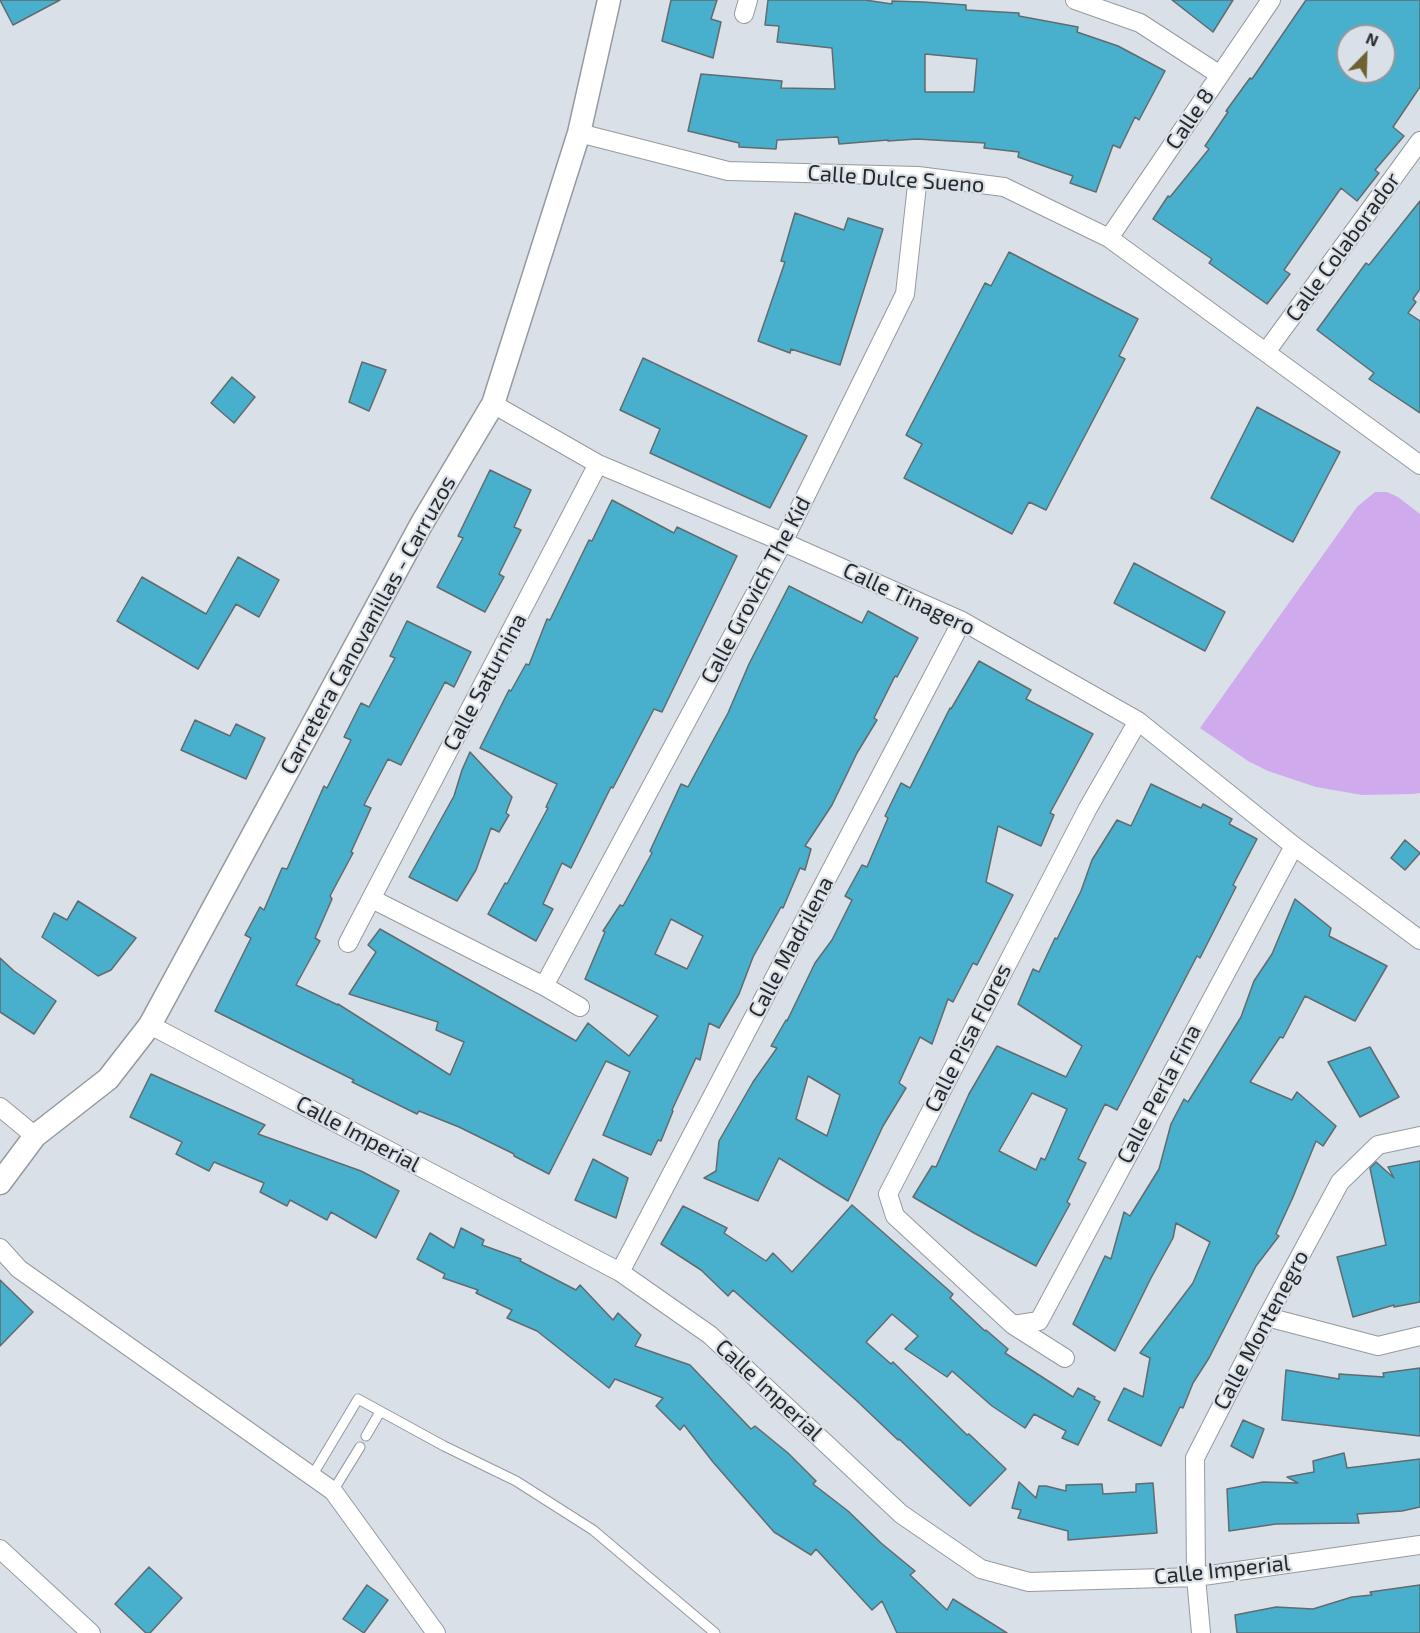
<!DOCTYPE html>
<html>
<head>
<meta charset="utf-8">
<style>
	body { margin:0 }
	#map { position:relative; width:1420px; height:1633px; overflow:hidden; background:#dae0e7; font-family:"Exo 2",sans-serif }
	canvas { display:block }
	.north { position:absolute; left:1336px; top:24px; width:60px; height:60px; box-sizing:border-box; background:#dae0e7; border:2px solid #92979c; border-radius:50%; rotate:23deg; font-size:16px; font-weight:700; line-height:24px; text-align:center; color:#272a2c }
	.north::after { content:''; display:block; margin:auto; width:21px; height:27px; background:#6c6330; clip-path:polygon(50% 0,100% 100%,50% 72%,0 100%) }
</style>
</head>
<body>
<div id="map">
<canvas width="1420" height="1633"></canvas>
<div class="north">N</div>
</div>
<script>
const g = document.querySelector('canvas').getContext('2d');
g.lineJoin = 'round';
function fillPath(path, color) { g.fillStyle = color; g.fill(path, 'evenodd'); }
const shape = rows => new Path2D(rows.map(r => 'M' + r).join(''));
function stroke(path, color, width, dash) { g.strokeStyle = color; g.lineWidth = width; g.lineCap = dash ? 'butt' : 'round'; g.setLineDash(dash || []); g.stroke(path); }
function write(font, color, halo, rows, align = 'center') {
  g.font = font + ' "Exo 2",sans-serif'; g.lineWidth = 4.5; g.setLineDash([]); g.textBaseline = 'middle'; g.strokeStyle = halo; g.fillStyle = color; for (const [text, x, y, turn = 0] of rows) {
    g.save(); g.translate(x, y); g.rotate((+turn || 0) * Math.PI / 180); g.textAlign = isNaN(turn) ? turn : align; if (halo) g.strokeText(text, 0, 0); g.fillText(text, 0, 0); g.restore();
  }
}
fillPath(shape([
	[1375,492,1387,492,1398,497,1420,514,1420,793,1413,794,1362,795,1316,787,1268,771,1248,761,1200,728,1357,507]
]), '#cfabed');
const building = shape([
	[0,0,60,0,13,25,0,0],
	[671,0,717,0,711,19,721,22,713,58,662,41,671,0],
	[768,0,865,0,892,4,892,1,923,2,966,5,966,10,1019,13,1019,16,1078,27,1077,32,1118,46,1165,71,1139,120,1135,117,1120,148,1113,145,1096,192,1070,183,1073,176,1018,157,1019,152,984,148,985,143,917,139,888,141,888,140,839,144,838,137,777,140,776,149,739,147,739,143,688,131,701,74,782,81,781,88,835,89,832,48,777,42,779,26,765,25,768,0],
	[925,54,977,59,974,92,925,92,925,54],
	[1172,0,1233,0,1213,32,1172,0],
	[1306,0,1420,0,1420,87,1393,127,1404,136,1375,170,1379,173,1357,201,1341,188,1284,270,1290,274,1267,304,1209,263,1212,259,1153,219,1168,196,1170,197,1209,149,1205,146,1228,112,1226,111,1250,78,1252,79,1306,0],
	[1348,36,1384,36,1384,72,1348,72,1348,36],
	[1420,201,1420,289,1413,299,1416,302,1408,313,1420,321,1420,413,1369,379,1374,373,1317,330,1366,263,1369,265,1420,201],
	[795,213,844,230,848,218,883,229,840,365,791,349,790,353,758,341,785,262,781,261,795,213],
	[1009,252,1138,319,1119,356,1125,359,1046,510,1029,502,1012,534,904,478,922,444,906,435,985,283,991,286,1009,252],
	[643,358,807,436,770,508,650,453,660,429,620,410,643,358],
	[362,362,386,370,369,411,349,402,362,362],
	[232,377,255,397,234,423,211,403,232,377],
	[1257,407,1340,452,1293,542,1211,498,1257,407],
	[490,470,531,490,514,527,521,530,499,574,504,577,485,612,437,587,463,538,458,536,490,470],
	[612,500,674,533,677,527,737,556,662,712,654,709,613,788,611,787,571,868,562,863,543,904,553,909,536,941,488,914,505,883,507,884,548,808,546,807,557,784,480,748,509,690,511,691,526,664,529,665,547,619,550,620,589,540,592,541,612,500],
	[238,557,279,580,259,617,236,604,198,669,117,621,142,577,206,614,238,557],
	[1134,563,1225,612,1205,651,1114,603,1134,563],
	[789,586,862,623,868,611,918,638,897,677,895,676,874,718,877,720,857,753,832,805,805,846,811,849,805,870,800,868,783,908,781,907,753,957,739,994,719,1028,709,1023,700,1060,696,1058,672,1110,673,1111,661,1141,658,1140,651,1155,603,1135,630,1072,606,1061,549,1174,514,1156,514,1154,459,1127,419,1111,417,1114,352,1082,354,1080,215,1011,251,938,245,935,260,907,264,910,282,868,287,869,324,786,327,788,351,740,344,737,361,703,369,707,395,658,390,656,407,621,471,652,454,687,445,682,401,765,388,759,364,805,371,808,351,852,353,853,330,896,332,899,315,938,320,941,296,985,338,1005,338,1004,450,1075,464,1042,436,1030,438,1022,349,994,376,952,368,945,380,929,576,1041,588,1023,629,1056,658,1016,585,979,605,932,603,931,620,905,623,906,652,853,650,851,681,784,688,787,728,713,749,664,789,586],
	[671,919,703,936,687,969,655,954,671,919],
	[979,661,1031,690,1026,699,1093,734,1050,813,1054,815,1041,846,998,826,986,882,1013,895,977,965,973,963,953,1002,948,999,932,1044,920,1037,899,1083,906,1088,883,1126,848,1201,779,1158,758,1201,704,1178,716,1171,719,1141,753,1082,777,1048,771,1046,786,1020,787,1021,815,963,832,940,852,900,845,896,862,865,867,867,888,818,885,816,901,783,910,788,950,708,951,709,979,661],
	[808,1076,840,1095,827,1136,796,1119,808,1076],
	[195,720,230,736,236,724,265,738,246,779,181,750,195,720],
	[470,752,512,797,506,813,509,815,499,832,491,828,476,870,457,901,409,877,454,796,462,770,470,752],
	[1151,784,1201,808,1203,804,1232,819,1229,824,1257,839,1233,885,1236,887,1200,958,1197,956,1117,1110,1105,1104,1090,1134,1078,1159,1086,1163,1067,1202,1070,1204,1036,1266,974,1233,913,1197,932,1166,936,1167,969,1094,997,1046,1066,1077,1082,1046,1018,1004,1033,969,1039,972,1055,938,1057,939,1081,891,1092,860,1117,820,1131,826,1151,784],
	[1032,1093,1067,1109,1045,1160,1041,1158,1036,1170,999,1151,1032,1093],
	[1405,840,1420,853,1405,870,1391,858,1405,840],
	[1295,899,1331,928,1329,936,1387,966,1355,1021,1305,996,1283,1038,1280,1037,1250,1082,1292,1100,1297,1092,1336,1126,1323,1146,1316,1141,1293,1197,1276,1234,1279,1236,1256,1266,1209,1358,1193,1383,1183,1408,1180,1407,1161,1446,1108,1420,1124,1388,1143,1397,1150,1358,1140,1353,1193,1283,1210,1242,1176,1223,1173,1238,1151,1278,1115,1351,1073,1324,1105,1256,1111,1259,1124,1212,1130,1216,1159,1169,1171,1124,1184,1099,1188,1102,1241,1017,1254,981,1272,954,1295,899],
	[78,901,136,938,111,970,98,976,42,937,54,913,67,920,78,901],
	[0,958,14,971,56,1001,34,1034,0,1012,0,958],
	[1370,1047,1399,1097,1360,1117,1328,1062,1370,1047],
	[151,1074,265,1125,258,1134,361,1171,399,1191,376,1238,331,1212,327,1220,290,1200,287,1206,260,1192,264,1183,214,1162,209,1171,176,1154,182,1142,130,1117,151,1074],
	[593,1159,628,1178,616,1218,575,1200,593,1159],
	[1420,1161,1420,1302,1394,1307,1394,1305,1353,1317,1337,1257,1386,1245,1370,1168,1376,1162,1394,1178,1388,1167,1420,1161],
	[852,1205,953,1294,950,1298,985,1331,986,1330,1008,1349,1005,1353,1073,1397,1078,1388,1095,1397,1094,1399,1100,1402,1078,1445,1062,1438,1066,1431,1034,1414,1025,1428,992,1406,952,1371,947,1377,905,1349,918,1336,892,1314,866,1342,891,1364,893,1362,967,1435,969,1434,1006,1469,970,1506,899,1439,898,1440,857,1401,733,1290,728,1296,701,1270,661,1244,683,1206,727,1228,724,1233,766,1261,773,1253,792,1272,852,1205],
	[461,1228,484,1240,482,1245,521,1259,520,1261,576,1290,580,1285,613,1320,618,1313,641,1335,635,1346,690,1365,751,1429,755,1426,788,1453,816,1481,813,1484,848,1511,881,1543,915,1571,910,1575,947,1610,953,1599,1007,1633,897,1633,882,1601,872,1610,816,1549,811,1555,774,1532,713,1462,684,1425,680,1430,656,1406,663,1398,615,1379,609,1388,537,1331,507,1318,512,1310,476,1293,478,1290,443,1278,445,1274,417,1259,430,1233,454,1248,461,1228],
	[0,1280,33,1312,0,1346,0,1280],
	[1420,1368,1420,1436,1282,1420,1286,1370,1339,1379,1339,1374,1384,1377,1383,1373,1420,1368],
	[1243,1420,1264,1429,1253,1458,1231,1446,1243,1420],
	[1344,1453,1347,1468,1420,1459,1420,1507,1402,1511,1357,1514,1359,1523,1276,1524,1229,1531,1227,1489,1263,1482,1298,1483,1287,1477,1314,1472,1313,1461,1344,1453],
	[1019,1482,1036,1498,1039,1486,1046,1486,1066,1491,1066,1485,1102,1484,1103,1494,1136,1492,1136,1484,1153,1483,1157,1533,1068,1540,1068,1531,1018,1518,1021,1510,1012,1508,1019,1482],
	[149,1567,182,1598,150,1633,146,1633,115,1604,149,1567],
	[367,1585,388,1600,364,1633,343,1619,367,1585],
	[1420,1585,1420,1633,1237,1633,1235,1615,1276,1607,1313,1609,1352,1597,1372,1595,1370,1592,1420,1585]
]);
fillPath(building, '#48b0cd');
stroke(building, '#626b6e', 1.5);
const service = shape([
	[366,1436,380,1412],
	[312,1476,358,1399,444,1446,516,1481,593,1530,715,1633],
	[333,1491,360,1447]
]);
const minor = shape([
	[1075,0,1140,23,1220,75],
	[744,14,748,0],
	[579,133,728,171,918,176,1004,187,1109,238,1420,465],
	[1109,238,1271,0],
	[1266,352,1420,141],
	[493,404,598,464,783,542,962,621,1138,721,1294,846,1420,940],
	[372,899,544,986,580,1007],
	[348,943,598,464],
	[544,986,783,542,905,294,918,176],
	[150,1025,620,1272,710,1335,901,1514,981,1569,1029,1582,1196,1577,1420,1545],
	[0,1107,35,1136],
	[0,1248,19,1269,333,1491,436,1633],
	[620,1272,962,621],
	[1267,1317,1378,1346,1420,1336],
	[1013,1325,1039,1321,1294,846],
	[1065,1358,1013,1325,895,1216,888,1194,1088,808,1138,721],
	[0,1549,91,1633],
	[1201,1633,1196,1577,1195,1458,1267,1317,1340,1182,1378,1145,1420,1136]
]);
const tertiary = shape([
	[0,1183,35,1136,108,1079,150,1025,422,523,493,404,579,133,609,0]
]);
stroke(service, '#949aa0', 11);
stroke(minor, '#949aa0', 20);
stroke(tertiary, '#949aa0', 25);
stroke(service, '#fff', 9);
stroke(minor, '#fff', 18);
stroke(tertiary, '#fff', 22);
write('22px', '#272a2c', '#dae0e7', [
	["Calle 8",1190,119,-56],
	["Calle Dulce Sueno",896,179,4],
	["Calle Colaborador",1343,247,-54],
	["Calle Grovich The Kid",756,590,-62],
	["Calle Tinagero",909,599,25],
	["Carretera Canovanillas - Carruzos",368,625,-61],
	["Calle Saturnina",485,682,-62],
	["Calle Madrilena",791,947,-62],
	["Calle Pisa Flores",968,1038,-63],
	["Calle Perla Fina",1159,1094,-62],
	["Calle Imperial",358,1134,28],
	["Calle Montenegro",1261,1330,-62],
	["Calle Imperial",769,1390,43],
	["Calle Imperial",1222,1570,-6]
]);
</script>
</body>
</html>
